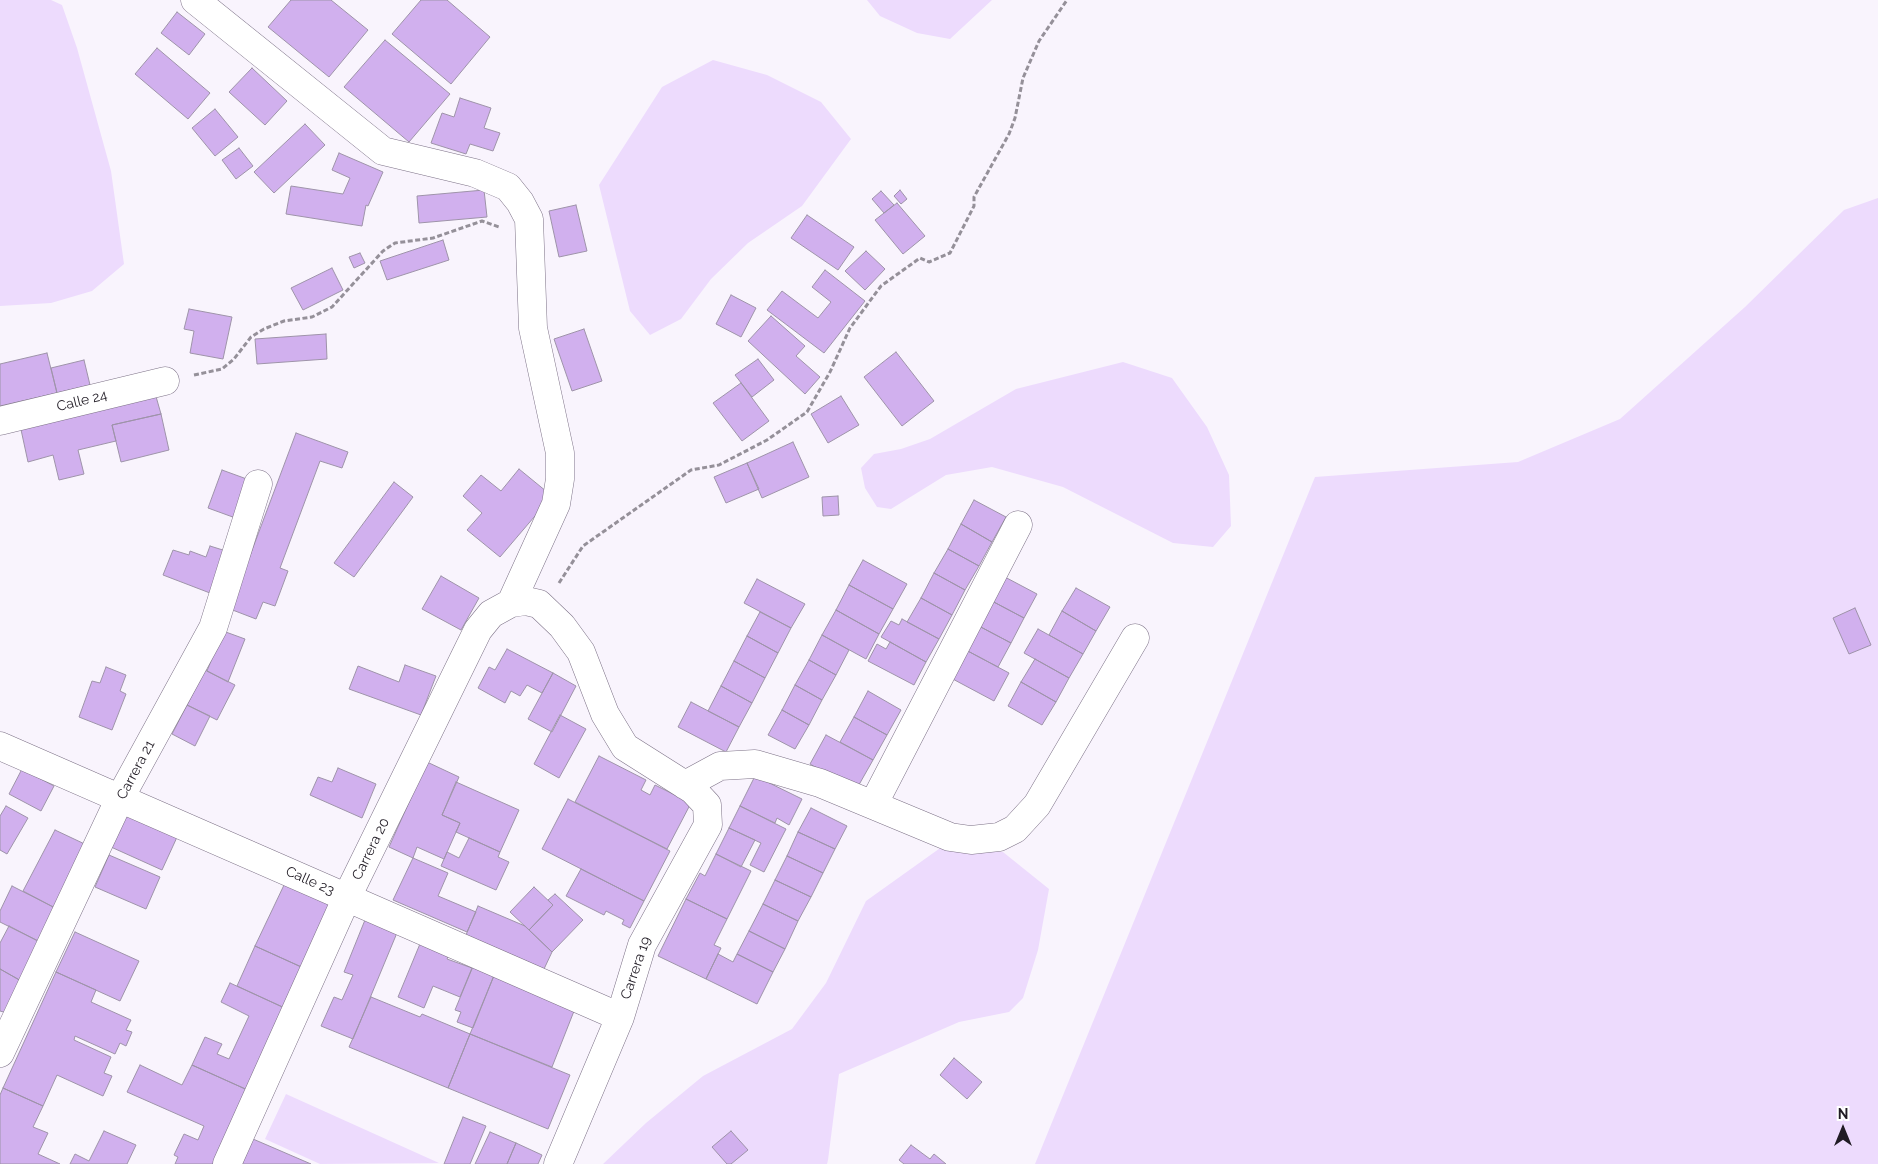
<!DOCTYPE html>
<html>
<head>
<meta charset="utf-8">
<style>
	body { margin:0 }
	#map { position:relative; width:1878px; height:1164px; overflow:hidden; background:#f9f4fd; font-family:Raleway,sans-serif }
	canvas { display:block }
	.north { position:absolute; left:1818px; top:1104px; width:50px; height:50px; -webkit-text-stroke:4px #fff; paint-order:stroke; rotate:0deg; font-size:14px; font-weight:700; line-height:20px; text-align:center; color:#211c25 }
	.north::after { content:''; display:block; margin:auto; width:18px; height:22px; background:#211c25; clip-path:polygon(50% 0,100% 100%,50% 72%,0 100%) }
</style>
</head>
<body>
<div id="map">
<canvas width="1878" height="1164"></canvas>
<div class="north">N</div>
</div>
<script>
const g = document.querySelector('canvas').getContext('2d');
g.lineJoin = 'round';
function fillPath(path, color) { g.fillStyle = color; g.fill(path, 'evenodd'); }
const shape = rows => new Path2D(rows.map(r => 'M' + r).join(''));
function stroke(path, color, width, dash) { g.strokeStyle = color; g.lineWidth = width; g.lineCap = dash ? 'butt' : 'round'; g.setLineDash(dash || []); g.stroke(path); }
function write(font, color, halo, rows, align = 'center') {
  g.font = font + ' Raleway,sans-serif'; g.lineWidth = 4.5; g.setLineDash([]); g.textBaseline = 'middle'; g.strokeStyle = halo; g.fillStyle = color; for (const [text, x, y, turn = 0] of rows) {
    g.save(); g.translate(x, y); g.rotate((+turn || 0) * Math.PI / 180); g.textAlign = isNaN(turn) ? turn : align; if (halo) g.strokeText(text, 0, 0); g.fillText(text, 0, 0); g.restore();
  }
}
fillPath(shape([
	[0,0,51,0,62,5,77,48,111,171,124,264,92,291,51,303,0,306],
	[867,0,992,0,950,39,917,33,880,16],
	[713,60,767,75,821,102,851,139,802,206,748,243,711,279,681,319,650,335,630,311,599,185,662,87],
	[1878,198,1878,1164,1035,1164,1315,477,1518,462,1620,419,1745,307,1844,210],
	[1123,362,1172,378,1207,427,1229,475,1231,526,1213,547,1173,543,1063,487,992,467,946,475,891,509,877,507,865,488,861,468,874,454,901,449,930,439,1016,389],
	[943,846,1003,852,1049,889,1038,950,1023,998,1009,1012,959,1022,839,1074,828,1160,827,1164,603,1164,646,1123,703,1076,792,1029,826,983,866,901],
	[286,1094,439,1163,320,1164,265,1139]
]), '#eddbfd');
const building = shape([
	[291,0,331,0,368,30,329,77,268,27,291,0],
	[421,0,447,0,490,37,451,84,392,34,421,0],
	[177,12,205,34,189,55,161,33,177,12],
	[385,40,450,94,409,142,344,87,385,40],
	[157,48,210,93,188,119,135,74,157,48],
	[252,68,287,101,265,125,229,92,252,68],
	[460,98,491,108,484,128,500,133,493,151,470,144,466,154,431,143,442,113,454,117,460,98],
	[215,109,238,137,215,156,192,128,215,109],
	[305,124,325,145,274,193,254,172,305,124],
	[239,148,253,166,236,179,222,160,239,148],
	[339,153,383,172,368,206,366,205,362,226,286,214,291,186,343,194,350,178,332,170,339,153],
	[484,190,487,217,419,223,417,196,484,190],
	[900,190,907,199,901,204,894,196,900,190],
	[881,191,894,205,884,213,872,199,881,191],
	[897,203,925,236,903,254,875,220,897,203],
	[576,205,587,251,559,257,549,211,576,205],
	[807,215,854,247,838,270,791,238,807,215],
	[443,240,449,260,387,280,380,261,443,240],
	[866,251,885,269,865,290,845,271,866,251],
	[360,253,365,263,354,268,349,257,360,253],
	[332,268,343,290,303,310,291,288,332,268],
	[825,270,865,301,824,353,767,310,782,291,818,318,831,302,812,287,825,270],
	[731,295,756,308,741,337,716,324,731,295],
	[189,309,232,317,223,359,190,353,194,331,184,329,189,309],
	[771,316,805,346,796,356,820,377,805,394,748,341,771,316],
	[584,329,602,381,572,391,554,339,584,329],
	[326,334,327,359,257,364,255,339,326,334],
	[896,352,934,401,902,426,864,377,896,352],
	[47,353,57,393,0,406,0,364,47,353],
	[758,359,774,380,752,397,735,375,758,359],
	[84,360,90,385,57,393,51,368,84,360],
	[741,383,769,421,742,441,713,403,741,383],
	[155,393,161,414,112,425,116,441,78,450,84,474,59,480,53,455,28,462,20,425,155,393],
	[841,396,859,425,828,443,811,414,841,396],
	[161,414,169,450,121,462,112,425,161,414],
	[296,433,348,452,342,468,320,461,280,568,288,571,275,606,263,602,256,619,230,609,296,433],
	[793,442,809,477,762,498,747,463,793,442],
	[747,463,759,489,726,503,714,477,747,463],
	[519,469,552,496,500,557,467,530,482,513,463,496,481,475,501,491,519,469],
	[222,470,255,482,241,520,208,508,222,470],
	[394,482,413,497,354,577,334,563,394,482],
	[838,496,839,515,823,516,822,497,838,496],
	[974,500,1006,517,992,542,961,524,974,500],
	[961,524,992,542,979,566,948,549,961,524],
	[210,546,226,551,210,593,163,575,173,550,189,555,190,551,206,557,210,546],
	[948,549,979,566,965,590,934,573,948,549],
	[863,560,907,584,893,609,849,585,863,560],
	[934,573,965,590,952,615,921,598,934,573],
	[441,576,479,598,461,630,422,609,441,576],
	[1003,576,1037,594,1024,618,990,600,1003,576],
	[757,579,805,604,791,628,744,603,757,579],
	[849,585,893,609,879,634,836,610,849,585],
	[1076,588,1110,607,1096,631,1062,611,1076,588],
	[921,598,952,615,939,639,907,622,921,598],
	[990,600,1024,618,1011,643,977,625,990,600],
	[1855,608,1871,645,1849,654,1833,618,1855,608],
	[836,610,879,634,866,659,822,635,836,610],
	[1062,611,1096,631,1083,654,1049,635,1062,611],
	[760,612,791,628,778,653,747,636,760,612],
	[902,619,939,639,926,662,881,637,891,621,899,625,902,619],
	[977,625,1011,643,998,667,964,649,977,625],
	[1038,629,1083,654,1069,678,1024,653,1038,629],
	[223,631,245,639,228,682,207,671,223,631],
	[822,635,849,650,836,675,809,660,822,635],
	[747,636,778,653,765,678,734,661,747,636],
	[890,642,926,662,914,685,868,661,877,644,886,649,890,642],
	[507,649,553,673,542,693,527,685,520,696,511,691,505,703,478,688,489,667,495,670,507,649],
	[964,649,1009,673,994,701,949,677,964,649],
	[1035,659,1069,678,1056,702,1021,682,1035,659],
	[809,660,836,675,822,700,795,685,809,660],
	[734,661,765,678,752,703,721,686,734,661],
	[405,665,436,676,421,715,349,689,358,666,399,682,405,665],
	[106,667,126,675,120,691,126,694,112,730,79,717,92,681,100,683,106,667],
	[205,670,235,685,217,720,187,705,205,670],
	[553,673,576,686,552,732,528,719,553,673],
	[1021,682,1056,702,1042,725,1008,706,1021,682],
	[795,685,822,700,809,725,782,710,795,685],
	[721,686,752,703,739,727,708,711,721,686],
	[868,691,901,710,887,735,854,717,868,691],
	[691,702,739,727,726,752,678,727,691,702],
	[187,705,210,716,195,746,172,734,187,705],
	[782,710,809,725,795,749,768,735,782,710],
	[560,715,586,729,559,778,534,764,560,715],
	[854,717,887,735,873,760,840,742,854,717],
	[826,735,873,760,856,790,810,764,826,735],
	[599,756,646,780,641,790,650,795,655,785,691,803,667,849,575,802,599,756],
	[427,762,459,777,442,815,460,823,444,859,417,847,413,858,389,847,427,762],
	[338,768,376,784,362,818,310,795,318,777,332,782,338,768],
	[22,769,54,786,41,811,9,794,22,769],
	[755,776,802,799,789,825,777,818,775,823,740,806,755,776],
	[456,782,519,810,500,852,456,832,460,823,442,815,456,782],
	[568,799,670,851,644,901,542,849,568,799],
	[6,806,28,818,7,854,0,850,0,816,6,806],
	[740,806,786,829,764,872,750,865,761,843,729,828,740,806],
	[811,808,847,826,835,849,798,832,811,808],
	[127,813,178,835,162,870,111,847,127,813],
	[729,828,755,840,741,867,716,854,729,828],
	[55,830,91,847,59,910,23,891,55,830],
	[798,832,835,849,823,873,787,856,798,832],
	[469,838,500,852,498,857,509,862,496,890,441,866,447,852,459,858,469,838],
	[716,854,751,871,727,919,686,899,700,873,705,876,716,854],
	[109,855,160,877,146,909,95,887,109,855],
	[787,856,823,873,811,897,775,880,787,856],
	[413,858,448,873,438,896,476,912,467,932,393,900,413,858],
	[581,869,644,901,630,928,622,924,624,920,606,911,604,915,566,896,581,869],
	[775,880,811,897,798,921,763,904,775,880],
	[285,883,337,907,308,970,255,946,285,883],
	[12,886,59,910,42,943,0,922,0,911,12,886],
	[534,887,553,905,529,930,510,912,534,887],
	[555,894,583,920,552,952,529,930,553,905,548,900,555,894],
	[686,899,727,919,714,945,721,948,706,979,658,956,686,899],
	[763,904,798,921,785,949,749,931,763,904],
	[478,906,525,926,552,952,544,969,466,935,478,906],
	[367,915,399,928,353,1039,321,1026,334,997,342,1000,353,975,344,972,367,915],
	[9,926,42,943,23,982,0,969,0,943,9,926],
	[749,931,785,949,773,972,737,954,749,931],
	[75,932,139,961,120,1001,56,972,75,932],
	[422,939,451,950,447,959,472,968,460,997,433,986,424,1008,398,997,422,939],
	[255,946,308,970,289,1010,237,986,255,946],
	[718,954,733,962,737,954,773,972,757,1004,706,979,718,954],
	[474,964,495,973,473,1028,457,1022,461,1012,455,1010,474,964],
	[0,969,23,982,7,1013,0,1011,0,969],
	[56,972,96,990,91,1002,131,1020,126,1030,132,1032,126,1046,120,1043,115,1054,75,1036,74,1040,111,1057,104,1073,112,1076,103,1096,57,1075,43,1106,3,1088,56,972],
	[495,973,576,1006,552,1067,470,1034,495,973],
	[230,983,289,1010,252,1092,192,1065,205,1037,222,1044,217,1054,229,1059,249,1016,221,1002,230,983],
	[371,997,420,1017,422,1014,470,1034,448,1088,349,1047,371,997],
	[470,1034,570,1075,548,1129,448,1088,470,1034],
	[954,1058,982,1082,967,1099,940,1075,954,1058],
	[140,1065,182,1085,192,1065,252,1092,218,1164,175,1164,178,1157,174,1155,184,1134,198,1140,204,1126,127,1092,140,1065],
	[3,1088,43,1106,33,1127,48,1133,38,1154,60,1164,0,1164,0,1095,3,1088],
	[463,1117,486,1126,470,1164,444,1164,463,1117],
	[104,1131,136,1145,127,1164,70,1164,75,1154,89,1161,104,1131],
	[731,1131,748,1150,731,1164,727,1164,712,1147,731,1131],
	[490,1132,516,1143,507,1164,475,1164,490,1132],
	[253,1139,311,1164,242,1164,253,1139],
	[516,1143,542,1155,538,1164,507,1164,516,1143],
	[911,1145,930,1159,934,1154,946,1164,904,1164,899,1160,911,1145]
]);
fillPath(building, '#d1b0ee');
stroke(building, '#9e93a9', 1);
const minor = shape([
	[195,0,383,151,475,173,508,187,520,202,529,219,533,328,560,453,560,479,556,504,511,603],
	[0,421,165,381],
	[0,746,620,1017],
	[685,785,720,766,755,764,820,783,950,837,971,840,999,837,1015,829,1037,805,1135,638],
	[873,805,1018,525],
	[0,1053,120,798,213,628,258,484],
	[227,1164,347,897,478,630,491,614,511,603,526,601,539,604,562,626,581,652,605,714,625,747,693,790,707,805,708,825,642,945,620,1017,558,1164]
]);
stroke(minor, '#7d7287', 29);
stroke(shape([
	[194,375,222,369,234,359,251,337,264,329,284,321,312,317,332,307,383,251,395,243,433,238,482,221,499,227],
	[559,583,583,546,691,470,719,465,767,440,807,412,830,372,850,328,881,286,920,258,929,262,950,253,974,206,974,197,1009,134,1015,118,1023,78,1039,41,1067,0]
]), '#959099', 3, [5, 2.5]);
stroke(minor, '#fff', 28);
write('14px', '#211c25', '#fff', [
	["Calle 24",82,401,-14],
	["Carrera 21",136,770,-62],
	["Carrera 20",371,849,-64],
	["Calle 23",310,881,24],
	["Carrera 19",636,968,-71]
]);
</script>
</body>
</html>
